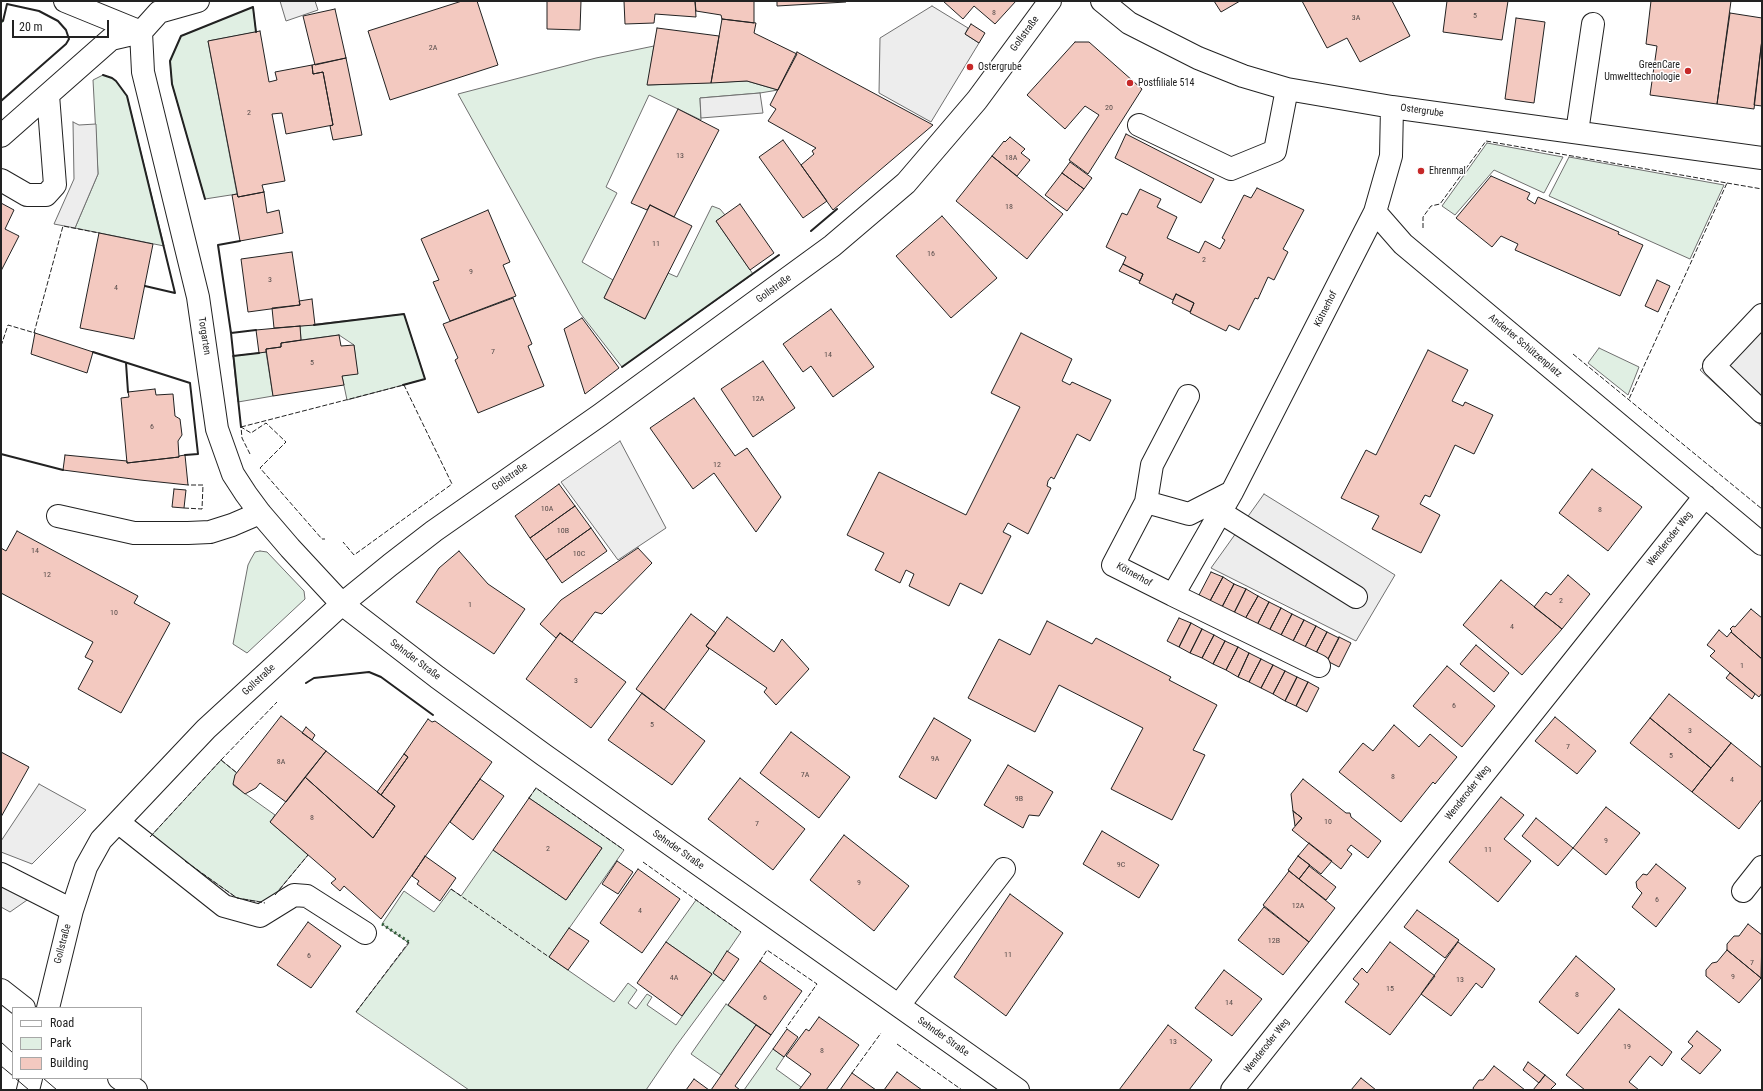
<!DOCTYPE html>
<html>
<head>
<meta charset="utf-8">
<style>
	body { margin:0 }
	#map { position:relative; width:1763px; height:1091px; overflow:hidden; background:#fff; font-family:"Roboto Condensed",sans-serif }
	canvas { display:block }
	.frame { position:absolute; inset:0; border:2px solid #222; pointer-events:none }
	.legend { position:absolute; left:12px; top:1007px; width:130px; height:72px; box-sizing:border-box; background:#fff; border:1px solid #a7a7a7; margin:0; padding:5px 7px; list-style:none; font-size:12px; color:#222 }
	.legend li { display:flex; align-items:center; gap:8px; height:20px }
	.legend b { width:20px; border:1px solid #a7a7a7 }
	.scale { position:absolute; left:12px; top:20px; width:97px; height:18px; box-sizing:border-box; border:2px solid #222; border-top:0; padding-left:5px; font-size:12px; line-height:14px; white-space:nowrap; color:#222; -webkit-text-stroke:3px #fff; paint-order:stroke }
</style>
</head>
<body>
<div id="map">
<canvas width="1763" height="1091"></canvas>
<div class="frame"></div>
<ul class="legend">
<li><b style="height:5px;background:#fff"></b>Road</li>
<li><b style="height:11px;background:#e0efe3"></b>Park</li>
<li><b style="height:11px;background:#f3c9c0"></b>Building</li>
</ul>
<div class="scale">20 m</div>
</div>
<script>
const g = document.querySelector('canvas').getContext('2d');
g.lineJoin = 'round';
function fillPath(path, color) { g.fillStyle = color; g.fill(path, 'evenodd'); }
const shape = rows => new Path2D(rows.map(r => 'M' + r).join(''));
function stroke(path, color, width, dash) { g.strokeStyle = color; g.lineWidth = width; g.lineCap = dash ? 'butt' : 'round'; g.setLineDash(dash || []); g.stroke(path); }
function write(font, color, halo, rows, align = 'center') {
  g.font = font + ' "Roboto Condensed",sans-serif'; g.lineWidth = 3; g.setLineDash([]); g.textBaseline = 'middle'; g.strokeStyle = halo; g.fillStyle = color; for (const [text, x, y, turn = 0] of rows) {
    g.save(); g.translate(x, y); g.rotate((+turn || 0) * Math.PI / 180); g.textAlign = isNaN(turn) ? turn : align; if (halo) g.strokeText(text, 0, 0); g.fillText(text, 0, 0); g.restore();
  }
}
const green = shape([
	[253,7,256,32,208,41,237,194,205,199,172,84,170,61,181,36,253,7],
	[654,46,648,85,747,81,778,90,760,93,700,98,701,120,649,95,606,187,617,193,582,262,613,280,604,298,645,319,668,273,677,277,712,206,720,209,725,215,716,221,753,274,622,367,580,313,458,94,596,58,654,46],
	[103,75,112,78,116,81,127,96,164,246,75,228,98,174,93,80,103,75],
	[1487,143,1563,157,1544,193,1494,170,1455,215,1442,206,1487,143],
	[1569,157,1724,185,1690,259,1549,196,1569,157],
	[404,314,425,379,347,400,342,376,357,373,354,345,339,335,301,340,300,326,404,314],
	[1599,348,1639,367,1628,395,1588,363,1599,348],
	[266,352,273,396,238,402,233,356,266,352],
	[260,551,267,552,304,591,305,599,247,653,233,644,248,565,251,559,255,552,260,551],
	[221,760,237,773,233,785,275,815,270,822,308,855,268,903,237,898,150,837,221,760],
	[536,788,624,850,549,957,614,1002,628,983,637,990,628,1003,636,1009,647,994,652,997,647,1005,676,1025,712,974,666,942,696,900,741,932,713,973,724,981,676,1046,646,1090,469,1090,356,1012,409,943,382,924,404,891,434,912,451,889,461,896,493,850,566,900,602,848,529,798,536,788],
	[726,1004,756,1025,721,1075,691,1054,726,1004],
	[773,1049,784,1057,776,1069,801,1087,799,1090,744,1090,773,1049]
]);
fillPath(green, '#e0efe3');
stroke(green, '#6f6f6f', 1);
const parking = shape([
	[280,1,315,1,318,10,286,21,280,1],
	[932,6,968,28,965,34,979,43,931,122,879,93,880,38,932,6],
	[760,93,763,113,701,118,700,98,760,93],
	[73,122,79,125,96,124,98,174,75,228,54,224,74,179,73,122],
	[1762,302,1762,427,1700,370,1762,302],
	[620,441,666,528,618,560,561,482,620,441],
	[1264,494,1395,575,1356,641,1211,568,1264,494],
	[39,784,86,810,32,864,1,852,1,841,39,784],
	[1,883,30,898,10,912,1,907,1,883]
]);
fillPath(parking, '#ededed');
stroke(parking, '#6f6f6f', 1);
const building = shape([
	[462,1,477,1,498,65,390,100,368,31,462,1],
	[547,1,581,1,580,30,547,29,547,1],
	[624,1,695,1,696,17,655,14,654,23,625,24,624,1],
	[695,1,754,1,754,23,722,19,721,15,696,11,695,1],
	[777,1,846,1,846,2,777,6,777,1],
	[943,1,1016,1,995,24,974,6,963,19,943,1],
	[1214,1,1240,1,1221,12,1214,1],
	[1302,1,1392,1,1410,36,1360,62,1347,38,1327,48,1302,1],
	[1447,1,1508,1,1502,40,1443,32,1447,1],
	[1651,1,1731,1,1717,104,1650,95,1657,46,1646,44,1651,1],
	[335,9,346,58,315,65,303,16,335,9],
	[1730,13,1762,18,1762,39,1754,109,1717,104,1730,13],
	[1516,18,1545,22,1534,103,1505,99,1516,18],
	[722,19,756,23,754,33,797,54,778,90,747,81,711,83,722,19],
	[971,24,985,33,979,43,965,34,971,24],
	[657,28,719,36,711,83,647,85,657,28],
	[260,31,269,82,277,80,275,72,312,65,313,74,323,72,333,125,286,134,282,113,272,114,285,181,262,185,264,192,238,197,208,41,260,31],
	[1762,39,1762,106,1754,105,1762,39],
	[1075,42,1089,42,1142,89,1088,174,1069,160,1099,115,1085,106,1065,129,1027,95,1075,42],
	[797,52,933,125,833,210,801,165,814,154,812,151,816,148,768,121,776,109,770,105,797,52],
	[346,58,362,135,333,140,330,126,333,125,323,72,313,74,312,65,346,58],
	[678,109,719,130,674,217,650,205,647,210,631,203,678,109],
	[1126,134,1214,179,1201,203,1115,158,1126,134],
	[1010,137,1025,149,1021,153,1030,160,1017,176,992,156,1004,141,1005,142,1010,137],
	[783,140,827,201,803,218,759,157,783,140],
	[992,156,1063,214,1027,259,956,201,992,156],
	[1070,162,1092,178,1084,189,1062,173,1070,162],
	[1062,173,1084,189,1067,211,1045,195,1062,173],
	[1491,176,1530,193,1527,199,1535,204,1538,197,1619,232,1618,234,1643,245,1620,296,1515,250,1518,244,1501,236,1492,247,1456,218,1491,176],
	[1257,188,1304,210,1283,249,1288,252,1274,280,1268,277,1258,299,1255,298,1239,330,1229,325,1226,331,1190,313,1194,303,1176,294,1173,300,1139,283,1143,274,1123,264,1126,257,1106,247,1122,213,1127,215,1140,189,1161,199,1157,207,1177,217,1167,238,1199,253,1205,241,1220,249,1225,240,1222,238,1244,195,1251,198,1257,188],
	[264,192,267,213,279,210,283,233,240,241,232,195,237,194,238,197,264,192],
	[1,203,14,210,5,229,19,236,1,271,1,203],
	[740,204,774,253,750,270,716,221,740,204],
	[650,205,692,226,645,319,604,298,650,205],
	[488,210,510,262,503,265,516,296,450,321,433,282,439,280,421,239,488,210],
	[942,216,997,278,951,318,896,256,942,216],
	[99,233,153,244,134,339,80,328,99,233],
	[292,252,300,305,248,312,241,259,292,252],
	[1123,264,1143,274,1140,281,1119,271,1123,264],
	[1657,280,1670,286,1658,312,1645,306,1657,280],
	[1176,294,1194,303,1190,312,1172,303,1176,294],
	[513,298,532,344,528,346,544,386,478,413,455,360,458,358,443,324,513,298],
	[312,299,315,325,274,328,272,308,300,305,299,301,312,299],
	[831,309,874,367,833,397,811,366,803,372,783,344,831,309],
	[582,318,619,368,585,394,564,329,582,318],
	[300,326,301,340,281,343,281,347,266,349,266,352,259,353,256,330,300,326],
	[35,333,93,352,87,373,31,354,35,333],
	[1021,333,1072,359,1062,381,1070,385,1072,382,1111,400,1090,441,1077,434,1054,479,1051,477,1048,481,1047,486,1051,488,1028,534,1008,523,1003,532,1011,536,982,594,960,583,949,606,909,586,914,574,906,570,900,583,875,570,884,553,847,535,879,472,966,515,1020,407,991,393,1021,333],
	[339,335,341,346,354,345,358,374,342,376,344,385,273,396,266,349,281,347,281,343,339,335],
	[1428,350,1468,370,1452,401,1463,406,1465,402,1493,415,1474,454,1455,445,1430,497,1425,495,1420,504,1440,515,1421,553,1372,529,1379,516,1341,498,1366,450,1376,455,1428,350],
	[763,361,795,408,753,437,721,389,763,361],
	[155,389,156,395,173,394,175,416,180,419,182,435,178,441,179,457,127,463,121,398,129,397,128,392,155,389],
	[694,398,735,456,747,448,781,497,756,532,714,473,693,489,650,428,694,398],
	[65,455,127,461,127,463,179,457,179,456,185,455,188,485,140,480,63,470,65,455],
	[1592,469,1642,507,1608,551,1559,513,1592,469],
	[559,484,575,506,530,538,515,516,559,484],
	[174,489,186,490,184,508,172,507,174,489],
	[575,506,591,528,546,560,530,538,575,506],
	[591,528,607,551,562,583,546,560,591,528],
	[17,531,138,596,134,603,170,623,121,713,78,689,93,661,85,657,93,642,1,593,1,548,6,551,17,531],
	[638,548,652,563,602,614,595,612,572,642,560,633,556,638,540,624,561,600,638,548],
	[459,551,488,584,525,609,494,654,416,602,439,568,459,551],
	[1211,572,1223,577,1210,601,1199,595,1211,572],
	[1568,575,1590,594,1562,629,1534,607,1546,592,1551,595,1568,575],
	[1223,577,1234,584,1222,607,1210,601,1223,577],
	[1501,580,1562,629,1522,675,1463,625,1501,580],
	[1234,584,1246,589,1234,613,1222,607,1234,584],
	[1246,589,1258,596,1245,619,1234,613,1246,589],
	[1258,596,1269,602,1257,625,1245,619,1258,596],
	[1269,602,1281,608,1269,631,1257,625,1269,602],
	[1281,608,1292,614,1280,637,1269,631,1281,608],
	[1751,609,1762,618,1762,659,1731,632,1732,631,1730,629,1733,626,1735,627,1751,609],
	[691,614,716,633,706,646,709,649,664,710,636,689,691,614],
	[1292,614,1304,620,1292,643,1280,637,1292,614],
	[727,617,774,652,782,639,809,669,776,705,764,692,767,688,706,646,727,617],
	[1179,618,1191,623,1179,647,1167,641,1179,618],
	[1304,620,1316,626,1304,649,1292,643,1304,620],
	[1047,621,1092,644,1096,638,1171,677,1169,680,1217,705,1193,750,1205,755,1172,820,1111,789,1143,728,1059,685,1035,732,968,698,999,639,1030,655,1047,621],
	[1191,623,1202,629,1190,653,1179,647,1191,623],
	[1316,626,1327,632,1315,655,1304,649,1316,626],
	[1202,629,1214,635,1202,658,1190,653,1202,629],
	[1719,630,1727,637,1731,632,1762,659,1762,693,1759,697,1710,656,1715,651,1707,645,1719,630],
	[1327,632,1339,638,1327,661,1315,655,1327,632],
	[560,633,626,682,591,728,526,679,560,633],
	[1214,635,1225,641,1213,664,1202,658,1214,635],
	[1339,637,1351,643,1339,667,1327,661,1339,637],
	[1225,641,1238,647,1226,670,1213,664,1225,641],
	[1476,645,1509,673,1494,692,1460,664,1476,645],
	[1238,647,1249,653,1238,677,1226,670,1238,647],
	[1249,653,1261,659,1249,682,1238,677,1249,653],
	[1261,659,1273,665,1261,688,1249,682,1261,659],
	[1273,665,1285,671,1273,694,1261,688,1273,665],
	[1447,666,1495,706,1462,747,1413,706,1447,666],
	[1285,671,1297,677,1285,701,1273,694,1285,671],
	[1730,673,1755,694,1752,699,1726,678,1730,673],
	[1297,677,1308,682,1296,706,1285,701,1297,677],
	[1308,682,1319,688,1307,712,1296,706,1308,682],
	[642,693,705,741,672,785,608,740,642,693],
	[1669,694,1731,743,1711,768,1650,718,1669,694],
	[281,716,326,751,286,802,260,783,256,788,245,794,233,784,235,775,281,716],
	[1555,717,1596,751,1577,774,1535,741,1555,717],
	[934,718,971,740,936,799,899,777,934,718],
	[1650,718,1711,768,1692,792,1630,743,1650,718],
	[428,719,432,722,435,721,492,762,381,919,344,886,340,891,331,883,336,879,270,822,305,777,373,838,395,806,381,795,408,757,404,754,428,719],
	[1394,725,1419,747,1430,734,1457,757,1435,784,1433,782,1401,822,1339,772,1363,743,1373,751,1394,725],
	[306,727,315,735,312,740,302,733,306,727],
	[791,732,850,777,819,818,760,773,791,732],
	[1731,743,1762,768,1762,799,1739,829,1692,792,1731,743],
	[326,751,395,806,373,838,305,777,326,751],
	[1,752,29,767,1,817,1,752],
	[404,754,408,757,381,795,377,792,404,754],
	[1008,765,1053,792,1039,816,1029,815,1023,828,984,805,1008,765],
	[740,778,805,829,773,870,708,819,740,778],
	[480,779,504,796,473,840,450,822,480,779],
	[1303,779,1346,813,1350,813,1351,817,1381,841,1368,858,1351,845,1347,850,1352,854,1341,869,1292,830,1302,818,1293,811,1291,794,1303,779],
	[1501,797,1524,815,1504,839,1531,861,1498,902,1449,862,1501,797],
	[529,798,602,848,566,900,493,850,529,798],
	[1606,807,1640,833,1606,875,1573,848,1606,807],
	[1293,811,1302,818,1295,826,1293,811],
	[1536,818,1573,848,1558,866,1522,836,1536,818],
	[1102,831,1159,865,1139,898,1083,864,1102,831],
	[844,835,909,886,874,931,810,880,844,835],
	[1309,843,1332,861,1321,874,1298,856,1309,843],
	[425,856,456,878,440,901,417,884,419,881,412,876,425,856],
	[1298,856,1310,865,1299,879,1288,870,1298,856],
	[617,861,633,872,618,894,602,884,617,861],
	[1656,864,1686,888,1656,927,1632,907,1642,893,1637,888,1636,882,1643,874,1647,875,1656,864],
	[1309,866,1336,887,1326,900,1299,879,1309,866],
	[638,869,680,899,642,953,600,923,638,869],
	[1289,871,1335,908,1309,942,1263,905,1289,871],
	[1010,894,1063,933,1006,1016,954,977,1010,894],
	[1264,907,1309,942,1283,975,1238,940,1264,907],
	[1417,910,1459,940,1445,958,1404,927,1417,910],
	[308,922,341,946,311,988,277,965,308,922],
	[1748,924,1762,935,1761,978,1727,950,1727,944,1734,936,1739,936,1748,924],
	[569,928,589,941,568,970,549,957,569,928],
	[666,942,712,974,682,1016,637,983,666,942],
	[1390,942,1435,976,1390,1035,1345,1002,1359,984,1353,979,1362,968,1367,973,1390,942],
	[1458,942,1495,969,1482,988,1476,983,1451,1016,1421,994,1458,942],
	[1727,950,1761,978,1739,1003,1706,976,1706,970,1712,963,1717,962,1727,950],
	[727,951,739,959,724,981,713,973,727,951],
	[1576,956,1615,989,1578,1034,1539,1002,1576,956],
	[760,961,802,991,771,1035,728,1005,760,961],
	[1224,970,1262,999,1232,1036,1195,1008,1224,970],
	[1619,1009,1672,1052,1662,1066,1650,1056,1629,1082,1639,1090,1585,1090,1566,1075,1619,1009],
	[819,1017,859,1045,826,1090,799,1090,811,1074,786,1056,806,1029,809,1031,819,1017],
	[756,1025,771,1035,735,1086,740,1090,711,1090,756,1025],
	[1168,1025,1212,1060,1189,1090,1119,1090,1168,1025],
	[787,1029,798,1037,784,1057,773,1049,787,1029],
	[1697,1031,1721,1050,1700,1074,1681,1059,1693,1046,1688,1042,1697,1031],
	[1528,1062,1545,1075,1539,1083,1523,1070,1528,1062],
	[1494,1066,1525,1090,1474,1090,1473,1088,1479,1080,1483,1080,1494,1066],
	[897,1072,922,1090,884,1090,897,1072],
	[852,1073,876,1090,840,1090,852,1073],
	[1545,1075,1556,1084,1550,1090,1533,1090,1545,1075],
	[1361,1078,1376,1090,1351,1090,1361,1078],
	[694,1079,709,1090,686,1090,694,1079]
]);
fillPath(building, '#f3c9c0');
stroke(building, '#222', 1);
const minor = shape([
	[65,1,141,32],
	[1102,1,1129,23,1198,58,1243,76,1287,89,1392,107,1762,158],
	[141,32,143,72,198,297,217,429,233,474,246,494,260,513,290,548,342,604,437,677,544,755,1018,1090],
	[141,32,159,12,198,1],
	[1392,107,1391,156,1375,212,1403,244,1762,544],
	[1139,125,1231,169,1275,151,1287,89],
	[1577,132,1593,24],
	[1,136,111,39,141,32],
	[1,180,27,195,46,195,55,185,48,95],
	[1762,315,1714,366,1762,412],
	[1232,492,1189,514,1146,502,1113,565,1173,595,1232,492,1375,212],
	[1146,502,1152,465,1188,396],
	[1220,512,1356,597],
	[58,516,134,533,188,533,210,532,232,525,260,513],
	[1173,595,1319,666],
	[118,822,224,906,260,916,294,895,307,896,365,933],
	[1,874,72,910],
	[1743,891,1762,867],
	[899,1005,1004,869],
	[48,1008,72,910,86,867,101,840,206,729,342,604,390,565,434,531,600,415,832,246,906,183,977,100,1050,1],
	[28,1090,31,1078],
	[1232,1090,1705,496]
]);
const major = shape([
	[1,990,24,1008],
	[119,1078,136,1090]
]);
stroke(minor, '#222', 24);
stroke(major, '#222', 24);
stroke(minor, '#fff', 22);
stroke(major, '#fff', 22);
stroke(shape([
	[1,1042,13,1053],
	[1,1066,13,1076],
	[15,1078,29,1090],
	[43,1078,57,1090]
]), '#222', 1);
stroke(shape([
	[1,21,3,21],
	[382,924,409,942]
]), '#2f5e38', 3, [2, 3]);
stroke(shape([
	[1727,183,1762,189],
	[1423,228,1423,217,1431,206,1440,204,1486,141,1727,183,1629,399],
	[34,333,63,226,99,233],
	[1,346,8,325,35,333],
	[1573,354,1762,509],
	[241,427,404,385,452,484,354,555,343,542],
	[250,454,242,438,241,427,251,433,266,423,286,442,260,468,322,539,325,539],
	[184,508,202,509,203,485,188,485],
	[221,760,277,702],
	[529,798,536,788,624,850],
	[150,837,221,760,237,773],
	[185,861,237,898,265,903],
	[643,862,741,932],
	[451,889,549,957],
	[275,895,308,855],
	[760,961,767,950,817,984,786,1028],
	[356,1012,409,942],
	[897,1044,962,1090],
	[852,1073,881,1033]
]), '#222', 1, [5, 2]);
stroke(shape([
	[103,75,112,78,116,81,127,96,175,293,145,286],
	[1,101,66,44,69,39,66,30,58,21,39,11,7,4,3,21],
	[205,199,172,84,170,61,181,36,253,7,256,32],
	[811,231,837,209],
	[314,325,404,314,425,379,403,385],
	[231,333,218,245,240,241],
	[93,352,190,383,198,454,185,455],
	[233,356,259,353],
	[126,363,128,392],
	[622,367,779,255],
	[241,427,231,333,256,330],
	[1,454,63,470],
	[306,683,314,678,369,672,381,677,433,715]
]), '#222', 2);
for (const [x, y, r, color] of [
	[970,67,4,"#c62828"],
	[1688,71,4,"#c62828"],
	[1130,83,4,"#c62828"],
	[1421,171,4,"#c62828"]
]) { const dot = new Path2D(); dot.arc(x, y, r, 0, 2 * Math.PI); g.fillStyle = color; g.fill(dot); stroke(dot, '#fff', 1.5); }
write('8px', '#564c4a', null, [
	["8",994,13],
	["5",1475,16],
	["3A",1356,18],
	["2A",433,48],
	["20",1109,108],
	["2",249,113],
	["13",680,156],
	["18A",1011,158],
	["18",1009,207],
	["11",656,244],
	["16",931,254],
	["2",1204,260],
	["9",471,272],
	["3",270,280],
	["4",116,288],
	["7",493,352],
	["14",828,355],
	["5",312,363],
	["12A",758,399],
	["6",152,427],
	["12",717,465],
	["10A",547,509],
	["8",1600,510],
	["10B",563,531],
	["14",35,551],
	["10C",579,554],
	["12",47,575],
	["2",1561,601],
	["1",470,605],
	["10",114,613],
	["4",1512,627],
	["1",1742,666],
	["3",576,681],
	["6",1454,706],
	["5",652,725],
	["3",1690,731],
	["7",1568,747],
	["5",1671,756],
	["9A",935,759],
	["8A",281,762],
	["7A",805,775],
	["8",1393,777],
	["4",1732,780],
	["9B",1019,799],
	["8",312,818],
	["10",1328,822],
	["7",757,824],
	["9",1606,841],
	["2",548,849],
	["11",1488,850],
	["9C",1121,865],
	["9",859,883],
	["6",1657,900],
	["12A",1298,906],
	["4",640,911],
	["12B",1274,941],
	["11",1008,955],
	["6",309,956],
	["7",1752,963],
	["9",1733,977],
	["4A",674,978],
	["13",1460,980],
	["15",1390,989],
	["8",1577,995],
	["6",765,998],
	["14",1229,1003],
	["13",1173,1042],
	["19",1627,1047],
	["8",822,1051]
]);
write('10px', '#222', '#fff', [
	["Gollstraße",1025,34,-54],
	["Ostergrube",1422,111,8],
	["Gollstraße",774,289,-36],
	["Kötnerhof",1326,309,-63],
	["Torgarten",204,336,81],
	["Anderter Schützenplatz",1525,346,40],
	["Gollstraße",510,477,-35],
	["Wenderoder Weg",1670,539,-52],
	["Kötnerhof",1134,575,29],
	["Sehnder Straße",415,660,37],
	["Gollstraße",259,680,-43],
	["Wenderoder Weg",1468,793,-52],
	["Sehnder Straße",678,850,35],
	["Gollstraße",63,944,-75],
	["Sehnder Straße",943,1037,35],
	["Wenderoder Weg",1267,1046,-52]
]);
write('10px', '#222', '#fff', [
	["GreenCare",1680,65,"right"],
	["Umwelttechnologie",1680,77,"right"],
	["Ostergrube",978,67],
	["Postfiliale 514",1138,83],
	["Ehrenmal",1429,171]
], 'left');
</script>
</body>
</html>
